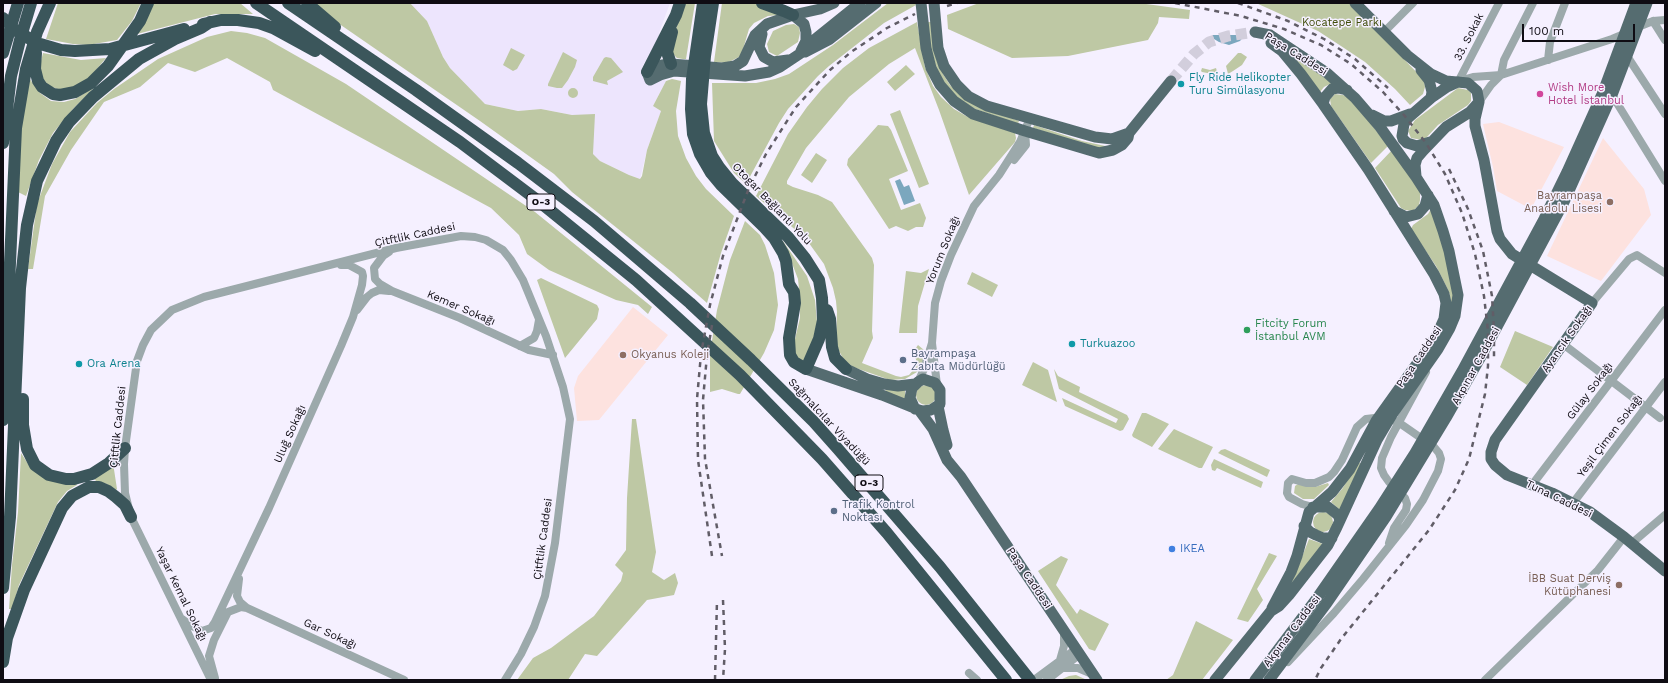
<!DOCTYPE html>
<html>
<head>
<meta charset="utf-8">
<style>
	body { margin:0 }
	#map { position:relative; width:1668px; height:683px; overflow:hidden; background:#f5f0ff; font-family:"Work Sans",sans-serif }
	canvas { display:block }
	.frame { position:absolute; inset:0; border:4px solid #0f0c13; pointer-events:none }
	.scale { position:absolute; left:1522px; top:24px; width:113px; height:18px; box-sizing:border-box; border:2px solid #0f0c13; border-top:0; padding-left:5px; font-size:12px; line-height:14px; white-space:nowrap; color:#0f0c13; -webkit-text-stroke:3px #f5f0ff; paint-order:stroke }
</style>
</head>
<body>
<div id="map">
<canvas width="1668" height="683"></canvas>
<div class="frame"></div>
<div class="scale">100 m</div>
</div>
<script>
const g = document.querySelector('canvas').getContext('2d');
g.lineJoin = 'round';
function fillPath(path, color) { g.fillStyle = color; g.fill(path, 'evenodd'); }
const shape = rows => new Path2D(rows.map(r => 'M' + r).join(''));
function stroke(path, color, width, dash) { g.strokeStyle = color; g.lineWidth = width; g.lineCap = dash ? 'butt' : 'round'; g.setLineDash(dash || []); g.stroke(path); }
function write(font, color, halo, rows, align = 'center') {
  g.font = font + ' "Work Sans",sans-serif'; g.lineWidth = 3; g.setLineDash([]); g.textBaseline = 'middle'; g.strokeStyle = halo; g.fillStyle = color; for (const [text, x, y, turn = 0] of rows) {
    g.save(); g.translate(x, y); g.rotate((+turn || 0) * Math.PI / 180); g.textAlign = isNaN(turn) ? turn : align; if (halo) g.strokeText(text, 0, 0); g.fillText(text, 0, 0); g.restore();
  }
}
fillPath(shape([
	[410,3,670,3,659,33,660,34,642,68,666,81,653,106,661,111,647,150,640,179,629,175,600,161,595,157,592,154,592,141,582,115,572,115,541,109,518,111,485,104,450,68,443,57,427,21]
]), '#ede5fd');
fillPath(shape([
	[1499,122,1564,147,1531,209,1497,191,1493,167,1483,124],
	[1603,138,1644,189,1651,215,1601,281,1547,256],
	[633,307,668,335,599,420,577,421,574,388,578,376]
]), '#fde2df');
fillPath(shape([
	[58,3,141,3,132,21,117,40,88,45,73,44,46,39],
	[153,3,240,3,253,14,215,14,137,34],
	[312,3,410,3,427,21,443,57,450,68,485,104,518,111,541,109,572,115,595,114,593,154,600,161,629,175,640,179,642,176,647,150,661,111,653,106,666,81,672,79,681,81,676,111,678,136,686,158,696,176,706,189,734,216,721,253,707,303,673,273,572,192,554,174,480,121,335,21],
	[686,3,695,3,686,59,683,59,677,58,672,53,671,41],
	[722,3,754,3,779,15,768,16,754,23,749,29,741,56,727,63,714,62],
	[888,3,915,3,916,5,884,23,829,66,818,76,788,109,779,123,746,184,734,173,714,141,712,83,756,83,775,79,789,74,833,45],
	[979,3,1139,3,1190,10,1189,19,1159,17,1158,23,1148,40,1068,56,1012,58,948,29,947,15],
	[1256,3,1350,3,1424,80,1425,87,1423,94,1410,105,1395,89,1365,62,1341,46,1318,31],
	[917,22,925,67,933,86,941,97,954,109,966,116,1015,133,1016,138,1015,142,969,195,939,110,915,48,889,64,849,97,806,148,787,181,787,184,793,187,818,195,832,202,872,258,874,265,872,331,873,338,862,363,896,376,901,377,909,375,915,368,917,362,913,352,918,345,924,350,925,355,921,367,917,372,905,379,890,380,853,367,844,360,839,351,836,341,837,312,836,301,833,288,824,264,806,239,756,196,788,134,807,107,822,89,843,68,869,48],
	[927,22,932,22,943,74,950,85,967,100,1019,121,1018,124,975,109,961,101,944,85,932,60],
	[794,24,799,27,800,33,798,42,777,56,769,52,767,44,773,31,786,25],
	[231,31,247,33,265,38,346,84,535,212,652,307,648,314,638,305,616,300,549,270,527,254,519,235,491,208,273,90,270,82,227,58,195,72,168,63,140,87,104,102,71,150,45,196,33,269,28,269,37,204,52,164,70,132,97,103,114,89,158,59,207,37],
	[511,48,525,55,517,69,513,71,503,65],
	[563,52,577,60,575,67,568,80,562,88,557,88,548,86,548,84],
	[43,53,81,60,106,58,91,76,78,86,61,90,49,86,42,78,40,65],
	[1238,53,1241,53,1247,57,1242,65,1233,71,1228,74,1226,66],
	[1292,54,1332,83,1324,87,1320,92],
	[606,57,611,58,623,72,607,81,608,85,593,81,593,77,604,58],
	[906,65,915,74,895,91,887,82],
	[1202,68,1210,70,1216,68,1218,75,1202,72,1201,71],
	[29,78,40,93,51,101,64,102,75,99,95,87,73,109,53,133,39,160,26,196,16,191,21,123],
	'568 93a5 5 0 1 1 10 0a5 5 0 1 1-10 0Z',
	[1458,88,1468,90,1471,93,1471,101,1468,105,1438,125,1427,137,1422,140,1411,138,1408,131,1415,120],
	[1335,94,1343,95,1347,97,1361,111,1388,146,1371,163,1331,106,1330,99],
	[900,110,929,184,919,188,890,114],
	[878,125,888,126,891,130,908,171,889,179,901,210,920,203,926,218,923,227,916,227,908,231,896,226,889,229,847,165,848,159],
	[1034,125,1082,141,1110,147,1097,148,1033,128],
	[1392,150,1420,192,1420,200,1419,205,1413,211,1405,210,1401,208,1375,168],
	[816,153,827,160,812,183,801,175],
	[1431,209,1443,242,1454,287,1452,315,1450,295,1447,288,1436,266,1411,229,1413,225,1428,214],
	[745,221,760,235,765,245,774,273,778,305,774,330,764,353,740,394,738,394,722,389,710,392,710,353,717,310,730,260],
	[781,241,783,241,807,276,815,300,817,322,813,341,804,360,802,361,795,356,794,343,800,318,800,300,798,279,790,258],
	[929,269,918,306,917,333,899,333,906,271,921,273],
	[972,272,998,285,992,297,967,284],
	[541,278,597,305,599,309,597,319,565,358,537,280],
	[1515,331,1553,347,1527,385,1500,367],
	[1033,362,1048,370,1057,402,1022,385],
	[1054,369,1058,376,1080,387,1079,392,1127,415,1129,419,1123,430,1120,431,1065,406,1062,398,1116,423,1118,419,1059,389],
	'916 395a10 10 0 1 1 20 0a10 10 0 1 1-20 0Z',
	[886,389,905,390,905,399,885,392],
	[1142,413,1146,413,1169,424,1152,447,1133,437,1132,435],
	[632,419,636,419,656,552,652,572,664,580,675,573,678,583,674,595,647,600,597,656,585,654,568,680,517,680,533,658,551,648,594,616,621,581,623,573,615,565,626,550,627,498],
	[1174,429,1213,447,1202,468,1199,468,1158,449],
	[1225,449,1270,470,1267,477,1218,453,1221,450],
	[21,453,30,467,76,483,77,485,67,491,58,502,19,585,12,609,9,609,12,565,18,512],
	[1214,459,1263,482,1261,488,1217,468,1215,471,1212,470,1211,465],
	[113,463,117,489,116,490,107,484,96,481,93,477],
	[1359,463,1361,463,1340,510,1331,502,1342,489],
	[1328,483,1329,485,1314,499,1303,499,1294,493,1295,486,1298,484,1315,487],
	'1313 522a10 10 0 1 1 20 0a10 10 0 1 1-20 0Z',
	[1309,539,1323,544,1286,590,1298,567],
	[1269,553,1277,556,1257,589,1263,600,1248,622,1237,619],
	[1061,556,1068,559,1056,585,1077,614,1080,609,1109,624,1095,651,1089,649,1038,571],
	[1196,621,1233,640,1202,680,1166,680,1173,675],
	[1076,675,1087,680,1060,680,1069,676]
]), '#bec8a4');
fillPath(shape([
	[1212,35,1245,35,1240,41,1229,45,1219,42,1214,39],
	[900,179,904,187,909,185,915,201,904,205,895,181]
]), '#7ba7be');
stroke(shape([
	[1171,81,1194,54,1209,42,1228,36,1255,32]
]), '#d2cedc', 11, [11, 5.5]);
stroke(shape([
	[1653,21,1665,40],
	[1638,27,1653,21,1665,20],
	[1384,32,1413,3],
	[1627,56,1665,114],
	[1548,60,1550,42,1565,3],
	[1501,75,1504,60,1533,3],
	[1459,81,1473,77,1501,75,1612,39,1624,34],
	[1458,82,1499,3],
	[1612,95,1665,181],
	[1479,102,1491,85,1501,75],
	[1014,160,1026,145,1025,131],
	[389,252,383,256,374,268,375,279,380,284,392,291,460,318,529,350,553,355],
	[1592,303,1629,259,1637,255,1665,273],
	[357,310,367,297,372,293,379,290,389,291],
	[932,343,935,303,941,281,951,255,974,206,999,175,1020,142,1030,118],
	[1563,344,1660,418],
	[520,346,534,338,537,331,539,320],
	[918,382,924,369,932,343,937,385],
	[1532,485,1665,310],
	[1573,503,1665,382],
	[1389,543,1394,528,1406,510,1407,504,1405,498,1389,482,1384,475,1381,468,1382,458,1391,437,1426,372],
	[1632,543,1665,515],
	[239,579,237,596,240,602,247,608,404,680],
	[182,619,190,625,202,631,211,628,215,622,269,508,341,346,353,317,362,285,363,276,362,272,349,265,341,265],
	[1060,660,1064,646,1064,632],
	[1288,662,1334,613,1363,579,1406,525,1423,500,1438,471,1441,459,1439,453,1434,447,1398,422,1383,417,1366,419,1357,427,1342,460,1334,472,1329,477,1315,483,1306,483,1292,479,1288,483,1287,493,1289,497,1302,504,1313,507],
	[1063,668,1078,668,1092,674],
	[969,673,977,680],
	[215,678,209,656,214,640,228,612,241,607,247,608],
	[211,680,131,517,125,493,124,464,125,448,137,361,143,345,151,330,172,310,204,297,396,248,461,236,475,237,486,240,503,250,511,260,523,280,546,336,563,387,570,419,555,543,545,596,534,627,521,654,505,680],
	[1034,680,1076,649],
	[1047,680,1080,654],
	[1485,680,1598,570,1624,537]
]), '#9ca9ab', 8);
stroke(shape([
	[834,3,820,9,793,15,767,24,755,35,743,61,735,66,722,68,671,64,662,65,647,72,650,80,660,75,674,71,745,76,769,72,780,67,801,53,814,40,860,3],
	[921,3,926,48,931,68,940,85,954,101,973,114,1025,131,1099,153,1113,150,1122,145,1128,138,1129,133,1171,81],
	[934,3,938,48,944,66,957,85,968,96,987,106,1095,137,1112,139,1129,133],
	[1355,3,1407,55,1431,74,1446,81,1468,83,1477,91,1479,102,1475,119,1475,126,1484,160,1497,231,1500,239,1512,254,1592,303,1495,440,1491,452,1491,459,1495,465,1507,475,1552,493,1590,512,1624,537,1665,571],
	[793,15,804,24,806,32,806,41,801,51],
	[762,34,759,47,764,57,773,62,788,60],
	[1271,43,1282,51,1301,74,1323,104,1368,169,1434,274,1444,294,1446,303,1444,319,1436,337,1376,421,1350,469,1332,492,1309,512,1297,556,1291,572,1272,608],
	[805,52,830,39,876,3],
	[1421,70,1429,80,1432,92,1431,98],
	[1323,104,1325,97,1332,89,1338,88,1347,90],
	[1372,115,1384,121,1391,121,1410,114],
	[1430,142,1417,146,1407,143,1403,139,1402,136,1404,124,1408,118,1431,98,1447,87,1458,82],
	[1416,176,1415,165,1417,158,1423,151,1446,127,1470,112,1479,102],
	[1394,211,1406,217,1418,214,1425,206,1428,195],
	[806,369,882,395,919,410,923,411,931,410,940,404,940,390,935,383,923,379,918,382,912,388,910,398,915,409],
	[846,369,867,379,884,384,898,386,915,384],
	[938,406,943,430,947,445],
	[919,410,933,429,947,460,961,477,1097,680],
	[1313,507,1328,507,1338,515,1340,520],
	[1304,526,1310,532,1316,535,1323,538,1332,538],
	[1215,680,1271,611,1279,606,1289,595,1328,545,1337,527,1377,440,1393,413,1438,349,1450,328,1455,316,1458,295,1449,251,1443,231,1434,205,1416,177,1380,127,1355,98,1327,73,1270,35,1255,32],
	[1255,680,1317,598,1379,509,1415,453,1462,371,1544,219,1567,172,1603,92,1636,3],
	[1269,680,1327,603,1386,517,1446,418,1483,353,1564,202,1612,95,1647,3]
]), '#556c70', 11);
stroke(shape([
	[256,3,460,142,541,203,636,280,740,375,822,459,887,533,1006,680],
	[288,3,416,90,518,163,594,221,690,303,751,360,814,422,838,449,940,567,1030,680],
	[307,3,335,27],
	[703,3,692,79,691,109,693,134,700,154,711,173,721,185,764,227,774,238,783,253,786,261,789,284,794,292,795,303,789,338,790,355,794,362,806,369,819,339,823,320,822,298,819,280,805,258,788,237,732,183,719,167,712,156,704,133,701,104,705,56,713,3],
	[762,3,784,11,793,15],
	[3,18,15,30,37,43,61,50,75,51,110,49,184,29],
	[203,24,221,20,238,20,259,23,273,28,315,51],
	[3,53,18,3],
	[36,53,35,69,38,81,42,87,53,94,60,95,75,92,91,83,108,66,140,21,148,3],
	[671,64,667,52,672,32],
	[647,72,676,15,680,3],
	[3,143,11,76,20,40,31,3],
	[827,310,830,319,832,347,835,358,846,369],
	[23,399,23,425,27,449,35,465,49,475,66,479,74,479,92,474,109,463,125,448],
	[3,420,16,128,26,69,37,32,50,3],
	[3,588,10,517,20,288,27,225,37,181,56,141,69,122,93,97,139,59,175,39,201,28,210,22],
	[3,662,7,638,24,590,62,508,72,496,89,487,99,487,108,491,116,497,125,505,131,517]
]), '#3b565b', 12);
stroke(shape([
	[1175,3,1241,16,1284,29,1321,45,1351,64,1383,92,1404,115,1426,143,1445,174,1462,213,1475,254,1484,296,1488,331,1488,366,1485,394,1469,459,1455,490,1429,530,1341,639,1321,668,1315,680],
	[1238,3,1288,21,1324,39,1355,59,1388,88],
	[947,6,957,3],
	[1449,169,1468,209,1483,251,1492,296,1494,331,1494,361],
	[712,325,707,355,703,400,705,459,722,556],
	[712,556,698,460,697,399,701,354,710,305,723,256,749,188,766,154,796,107,830,70,851,52,887,28,915,14],
	[723,600,725,649,723,680],
	[715,680,717,600]
]), '#615d67', 2.5, [5, 5]);
for (const [x, y, r, color] of [
	[1181,84,4,"#0f9aa8"],
	[1540,94,4,"#d1479c"],
	[1610,202,4,"#8d6e63"],
	[1247,330,4,"#2e9e5b"],
	[1072,344,4,"#0f9aa8"],
	[623,355,4,"#8d6e63"],
	[903,360,4,"#5c6f8a"],
	[79,364,4,"#0f9aa8"],
	[834,511,4,"#5c6f8a"],
	[1172,549,4,"#3f7fe0"],
	[1619,585,4,"#8d6e63"]
]) { const dot = new Path2D(); dot.arc(x, y, r, 0, 2 * Math.PI); g.fillStyle = color; g.fill(dot); stroke(dot, '#f5f0ff', 1.5); }
for (const [x, y, w] of [
	[541,202,28],
	[869,483,28]
]) { const box = new Path2D(); box.roundRect(x - w / 2, y - 8, w, 16, 3); g.fillStyle = '#f5f0ff'; g.fill(box); stroke(box, '#0f0c13', 1); }
write('bold 10px', '#0f0c13', null, [
	["O-3",541,202],
	["O-3",869,483]
]);
write('11px', '#404d0a', '#f5f0ff', [
	["Kocatepe Parkı",1342,23]
]);
write('11px', '#0f0c13', '#f5f0ff', [
	["33. Sokak",1469,37,-63],
	["Paşa Caddesi",1296,54,32],
	["Otogar Bağlantı Yolu",772,204,46],
	["Çitftlik Caddesi",415,235,-12],
	["Yorum Sokağı",943,250,-68],
	["Kemer Sokağı",461,308,23],
	["Ayancık Sokağı",1567,339,-55],
	["Paşa Caddesi",1419,357,-56],
	["Akpınar Caddesi",1476,366,-61],
	["Gülay Sokağı",1590,391,-53],
	["Sağmalcılar Viyadüğü",829,422,47],
	["Çitftlik Caddesi",118,427,-84],
	["Uluğ Sokağı",290,434,-66],
	["Yeşil Çimen Sokağı",1610,436,-53],
	["Tuna Caddesi",1559,499,26],
	["Çitftlik Caddesi",543,539,-82],
	["Paşa Caddesi",1029,578,56],
	["Yaşar Kemal Sokağı",181,594,64],
	["Akpınar Caddesi",1292,631,-53],
	["Gar Sokağı",330,634,25]
]);
write('11px', '#0d838f', '#f5f0ff', [
	["Fly Ride Helikopter",1189,78],
	["Turu Simülasyonu",1189,91],
	["Turkuazoo",1080,344],
	["Ora Arena",87,364]
], 'left');
write('11px', '#b23c85', '#f5f0ff', [
	["Wish More",1548,88],
	["Hotel İstanbul",1548,101]
], 'left');
write('11px', '#785e54', '#f5f0ff', [
	["Bayrampaşa",1602,196],
	["Anadolu Lisesi",1602,209],
	["Okyanus Koleji",631,355,"left"],
	["İBB Suat Derviş",1611,579],
	["Kütüphanesi",1611,592]
], 'right');
write('11px', '#27864d', '#f5f0ff', [
	["Fitcity Forum",1255,324],
	["İstanbul AVM",1255,337]
], 'left');
write('11px', '#4e5e75', '#f5f0ff', [
	["Bayrampaşa",911,354],
	["Zabıta Müdürlüğü",911,367],
	["Trafik Kontrol",842,505],
	["Noktası",842,518]
], 'left');
write('11px', '#366cbe', '#f5f0ff', [
	["IKEA",1180,549]
], 'left');
</script>
</body>
</html>
